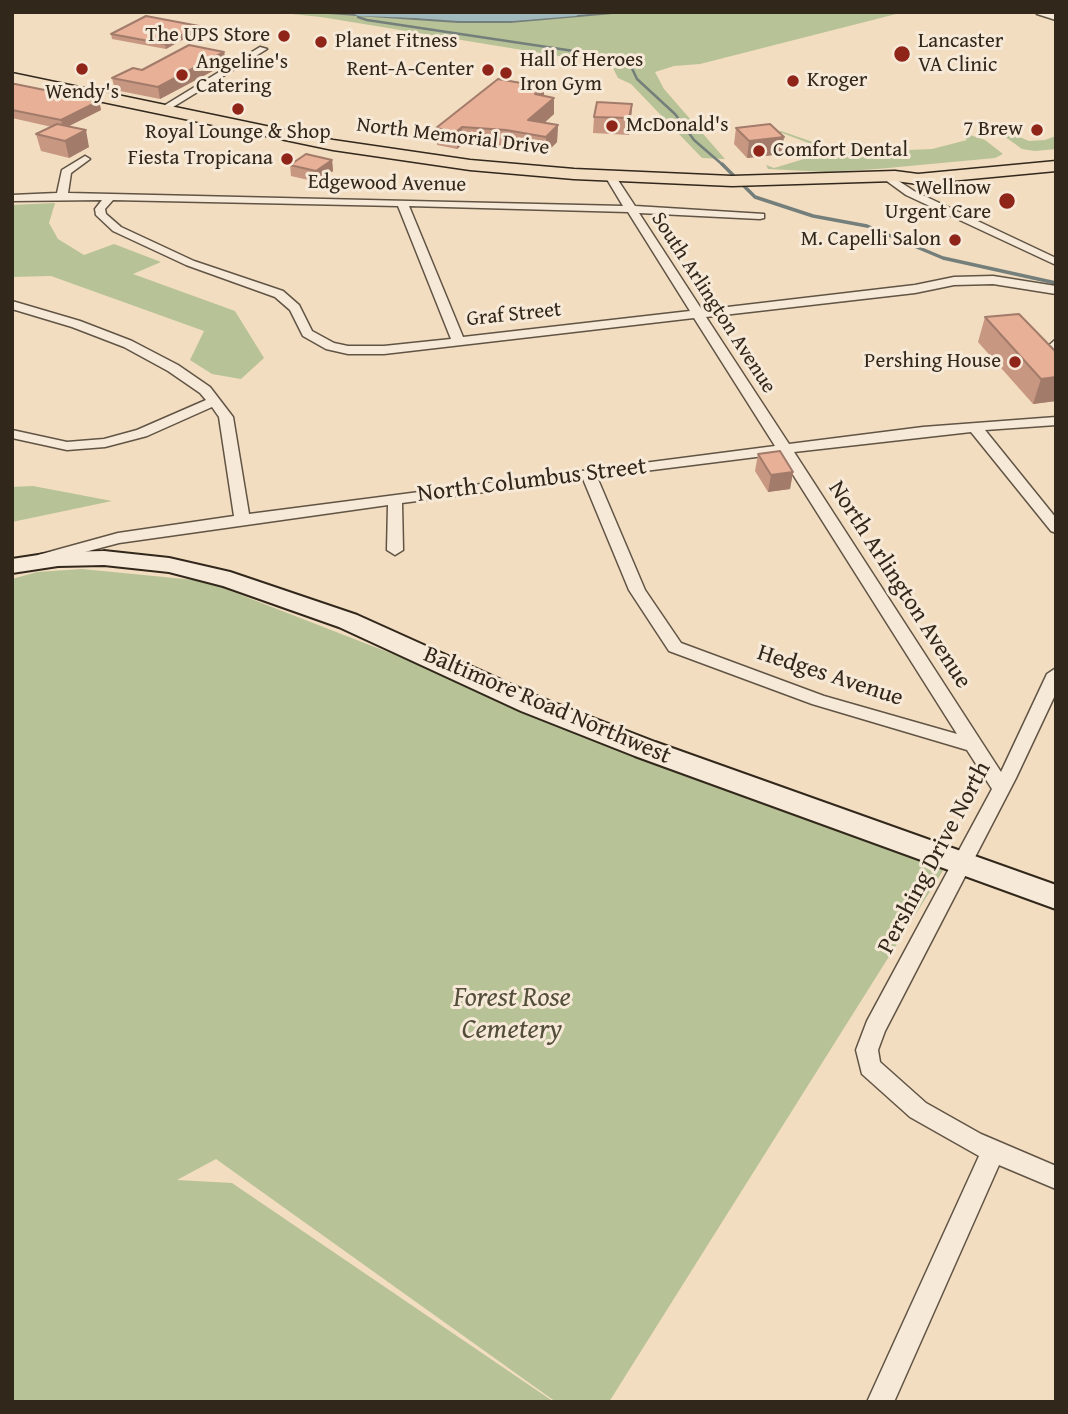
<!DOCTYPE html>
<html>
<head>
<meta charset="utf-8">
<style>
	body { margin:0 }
	#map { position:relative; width:1068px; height:1414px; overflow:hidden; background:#f2ddc1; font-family:"Gentium Book Plus",serif }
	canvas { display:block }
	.frame { position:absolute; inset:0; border:14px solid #31271b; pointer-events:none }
</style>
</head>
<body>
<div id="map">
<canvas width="1068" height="1414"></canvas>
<div class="frame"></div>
</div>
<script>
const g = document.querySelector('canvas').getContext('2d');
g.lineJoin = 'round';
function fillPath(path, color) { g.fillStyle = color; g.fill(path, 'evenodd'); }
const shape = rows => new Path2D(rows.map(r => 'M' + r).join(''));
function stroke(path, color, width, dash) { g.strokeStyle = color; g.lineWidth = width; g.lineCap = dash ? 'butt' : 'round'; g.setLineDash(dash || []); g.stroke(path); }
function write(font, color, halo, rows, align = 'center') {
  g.font = font + ' "Gentium Book Plus",serif'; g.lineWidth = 6; g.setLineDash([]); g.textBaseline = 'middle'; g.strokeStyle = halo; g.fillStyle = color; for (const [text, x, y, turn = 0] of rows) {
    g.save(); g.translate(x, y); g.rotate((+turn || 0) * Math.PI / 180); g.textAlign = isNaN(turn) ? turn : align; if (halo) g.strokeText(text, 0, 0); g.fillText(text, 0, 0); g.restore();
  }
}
fillPath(shape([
	[272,12,517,14,904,12,700,64,674,66,655,72,664,89,725,159,702,158,631,84,618,78,610,62,559,56,321,17],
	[1007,122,999,126,1001,129,1029,141,1045,140,1056,136,1056,149,1035,151,1022,149,993,128],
	[781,131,833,149,836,153,932,149,967,140,963,136,970,135,985,140,1003,154,995,158,877,169,826,172,768,169,766,165,774,168,824,153,812,148,814,145,782,133,775,133],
	[55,203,49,223,58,239,84,255,114,244,161,262,133,274,235,311,264,358,241,379,212,374,190,360,204,331,51,276,12,277,12,205],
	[33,486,112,501,12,522,12,487],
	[82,569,205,581,403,658,522,712,944,869,609,1402,556,1402,216,1159,177,1180,232,1183,554,1402,12,1402,12,579,37,572]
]), '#b7c296');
const water = shape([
	[314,12,433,12,470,18,555,12,624,12,510,22,458,22,314,12]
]);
fillPath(water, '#a0b9bd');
stroke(water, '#747f7c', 2);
stroke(shape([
	[359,12,358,17,367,20,587,53,629,62,637,79,675,114,694,140,724,166]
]), '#747f7c', 2.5);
stroke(shape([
	[722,164,755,197,813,216,867,226,943,258,1056,283]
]), '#747f7c', 3.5);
fillPath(shape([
	[351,12,512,13,583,12,576,16,512,21,358,16,351,12]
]), '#a0b9bd');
const minor = shape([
	[260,47,267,49,165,112,157,110,260,47],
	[85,156,90,159,71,173,68,193,623,206,605,176,610,173,614,174,635,206,764,214,764,218,760,219,639,213,702,310,915,285,954,277,993,276,1056,286,1056,294,993,284,954,285,915,293,706,317,789,444,923,427,1056,417,1056,425,985,430,1056,518,1056,533,1051,531,971,432,794,452,1001,772,1047,674,1056,668,1056,693,1016,778,885,1031,878,1050,880,1062,926,1103,981,1134,1056,1166,1056,1189,999,1165,894,1402,867,1402,979,1156,910,1117,862,1074,856,1050,867,1021,992,789,967,750,812,704,669,651,629,590,583,479,402,503,403,550,395,555,387,550,388,505,119,543,43,563,35,558,38,555,118,533,234,516,219,417,212,407,147,436,105,447,67,450,12,438,12,430,67,442,104,439,137,430,206,400,200,393,168,371,124,347,72,327,12,309,12,301,80,321,132,341,178,365,210,387,233,417,249,514,775,446,694,318,384,354,348,354,326,349,303,336,290,310,275,297,186,265,113,231,96,215,95,209,102,200,12,201,12,195,57,193,62,170,85,156],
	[113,200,398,206,451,339,384,346,348,346,334,343,312,331,299,305,283,291,194,261,121,227,106,214,105,209,113,200],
	[409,206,628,212,690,311,463,337,409,206],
	[780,454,957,734,824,696,681,643,645,590,597,477,780,454],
	[888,174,914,191,1056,258,1056,265,906,195,884,179,883,177,888,174],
	[1056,339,1056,358,1051,357,1046,348,1056,339]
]);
const tertiary = shape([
	[1036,12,1056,13,1056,20,1037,14,1036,12]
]);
const secondary = shape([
	[104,551,169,558,230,572,357,615,539,697,655,742,1056,885,1056,909,635,756,521,711,339,627,223,586,169,572,104,565,58,566,12,573,12,559,58,552,104,551]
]);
const primary = shape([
	[12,73,333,140,470,160,574,169,732,176,895,171,918,174,1056,161,1056,171,918,184,895,181,732,186,574,179,470,170,333,150,12,83,12,73]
]);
stroke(minor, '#615444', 3);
stroke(tertiary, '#615444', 3);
stroke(secondary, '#31271b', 4);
stroke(primary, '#31271b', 3);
fillPath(minor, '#f7e9d7');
fillPath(tertiary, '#f7e9d7');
fillPath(secondary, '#f7e9d7');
fillPath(primary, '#f2ddc1');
fillPath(shape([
	[199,26,200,30,166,49,112,39,111,34],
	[224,52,226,64,160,99,115,90,112,78,142,70],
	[12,84,99,101,101,110,69,126,89,147,69,158,41,151,36,134,52,127,12,118],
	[544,96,554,98,554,114,544,123,558,125,557,142,545,154,506,147,463,144,457,149,437,145,436,128],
	[632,104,631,120,629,135,593,133,594,117],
	[736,128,782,154,747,158,734,144],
	[332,160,333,171,317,182,291,176,290,165],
	[985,317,1056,352,1056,401,1033,404,978,342],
	[758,454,793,472,790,489,768,492,755,471]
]), '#c79782');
fillPath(shape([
	[199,26,200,30,166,49,165,44],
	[224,52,226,64,160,99,158,87],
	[544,87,544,103,535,94],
	[554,98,554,114,532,134,528,120],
	[99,101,101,110,63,129,61,120],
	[632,104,631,120,629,135,629,118],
	[558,125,557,142,545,154,546,137],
	[462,127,463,144,457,149,456,132],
	[86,130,89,147,69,158,65,141],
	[784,137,782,154,747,158,749,141],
	[332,160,333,171,317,182,316,171],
	[1056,377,1056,401,1033,404,1041,379],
	[793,472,790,489,768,492,771,475]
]), '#a27b6a');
const building = shape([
	[146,16,199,26,165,44,111,34,146,16],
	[189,45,224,52,158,87,112,78,133,68,142,70,189,45],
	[498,79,544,87,535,94,554,98,528,120,558,125,546,137,506,130,462,127,456,132,436,128,498,79],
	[12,84,15,84,99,101,61,120,12,110,12,84],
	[597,102,632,104,629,118,594,117,597,102],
	[57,124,86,130,65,141,36,134,57,124],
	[770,124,784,137,749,141,736,128,770,124],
	[306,154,332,160,316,171,290,165,306,154],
	[1019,314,1056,352,1056,377,1041,379,985,317,1019,314],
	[780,451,793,472,771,475,758,454,780,451]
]);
fillPath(building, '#e7b097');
stroke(building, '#a27b6a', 2);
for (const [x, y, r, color] of [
	[284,36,7,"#8f2418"],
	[321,42,7,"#8f2418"],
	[902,54,9,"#8f2418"],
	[82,69,7,"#8f2418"],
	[488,70,7,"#8f2418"],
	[506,73,7,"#8f2418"],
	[182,75,7,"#8f2418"],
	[793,81,7,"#8f2418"],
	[238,109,7,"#8f2418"],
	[612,126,7,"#8f2418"],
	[1037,130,7,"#8f2418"],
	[759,151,7,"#8f2418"],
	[287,159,7,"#8f2418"],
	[1007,201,9,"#8f2418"],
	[955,240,7,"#8f2418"],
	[1015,362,7,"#8f2418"]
]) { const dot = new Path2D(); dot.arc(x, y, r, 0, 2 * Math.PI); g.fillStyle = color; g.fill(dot); stroke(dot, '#f7e9d7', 2.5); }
write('21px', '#31271b', '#f7e9d7', [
	["The UPS Store",270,36],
	["Planet Fitness",335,42,"left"],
	["Lancaster",918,42,"left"],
	["VA Clinic",918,66,"left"],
	["Hall of Heroes",520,61,"left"],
	["Iron Gym",520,85,"left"],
	["Angeline's",196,63,"left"],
	["Catering",196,87,"left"],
	["Rent-A-Center",474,70],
	["Kroger",807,81,"left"],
	["Wendy's",82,93,"center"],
	["McDonald's",626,126,"left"],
	["7 Brew",1023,130],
	["Royal Lounge & Shop",238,133,"center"],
	["Comfort Dental",773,151,"left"],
	["Fiesta Tropicana",273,159],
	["Wellnow",991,189],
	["Urgent Care",991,213],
	["M. Capelli Salon",941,240],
	["Pershing House",1001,362]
], 'right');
write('21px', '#31271b', '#f7e9d7', [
	["North Memorial Drive",453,137,7],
	["Edgewood Avenue",387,184,1],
	["South Arlington Avenue",713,303,57],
	["Graf Street",514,315,-6]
]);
write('24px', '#31271b', '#f7e9d7', [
	["North Columbus Street",532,481,-7],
	["North Arlington Avenue",899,585,57],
	["Hedges Avenue",830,676,18],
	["Baltimore Road Northwest",547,706,23],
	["Pershing Drive North",935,858,-62]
]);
write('italic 28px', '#524e3a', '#f7e9d7', [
	["Forest Rose",512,999],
	["Cemetery",512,1031]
]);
</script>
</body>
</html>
